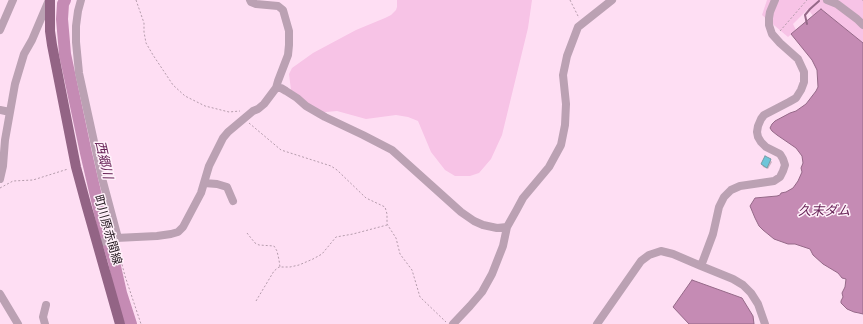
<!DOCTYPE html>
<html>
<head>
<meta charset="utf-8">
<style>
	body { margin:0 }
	canvas { display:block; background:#fedef3 }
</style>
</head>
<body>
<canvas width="863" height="324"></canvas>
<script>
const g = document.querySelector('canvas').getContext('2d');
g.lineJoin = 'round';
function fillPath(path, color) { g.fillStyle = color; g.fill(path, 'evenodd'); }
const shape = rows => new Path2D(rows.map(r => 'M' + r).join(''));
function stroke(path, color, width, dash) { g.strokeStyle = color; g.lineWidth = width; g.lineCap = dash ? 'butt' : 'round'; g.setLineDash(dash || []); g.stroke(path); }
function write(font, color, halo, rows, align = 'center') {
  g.font = font + ' Poppins,"Noto Sans JP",sans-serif'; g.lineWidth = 3; g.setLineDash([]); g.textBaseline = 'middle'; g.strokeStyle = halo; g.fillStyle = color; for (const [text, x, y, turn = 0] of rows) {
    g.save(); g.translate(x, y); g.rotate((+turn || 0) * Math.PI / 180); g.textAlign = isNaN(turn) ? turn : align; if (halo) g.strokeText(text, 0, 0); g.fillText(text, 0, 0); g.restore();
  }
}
fillPath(shape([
	[397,0,532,0,528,28,502,135,491,159,479,173,470,176,455,176,445,170,431,152,418,121,408,117,396,115,366,119,337,111,315,113,291,90,289,74,292,68,313,53,356,30,385,18,391,15,396,10,397,7],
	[767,0,863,0,863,43,821,9,813,16,808,9,793,24,796,30,788,37,762,15]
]), '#f7c3e6');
const water = shape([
	[821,9,863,43,863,314,859,313,854,312,847,309,841,303,841,301,843,297,842,293,845,287,846,279,842,278,838,273,823,264,813,255,810,249,795,244,788,244,774,239,763,230,759,226,755,218,750,206,755,198,777,196,780,195,781,193,786,192,793,188,798,181,802,172,801,168,803,163,802,156,796,148,777,135,772,131,770,128,772,124,775,121,790,113,796,111,806,104,816,91,818,87,817,70,812,60,791,34,821,9],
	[692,280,742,298,753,316,754,324,689,324,673,307,692,280]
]);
fillPath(water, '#c58bb4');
stroke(water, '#956988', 1);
fillPath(shape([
	[770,160,772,162,768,169,763,167,762,164]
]), '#0003');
stroke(shape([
	[807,24,805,15,810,9,819,1]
]), '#956988', 2);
stroke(shape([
	[65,0,63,4,62,19,65,54,86,153,103,226,114,262,121,293,131,324]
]), '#c58bb4', 12);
const building = shape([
	[765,156,771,159,767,168,761,164,765,156]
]);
fillPath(building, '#6dc5d9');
stroke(building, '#749ca5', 1);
stroke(shape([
	[136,0,144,23,144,32,146,43,153,55,173,85,185,96,205,106,229,112,240,111],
	[570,0,579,18],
	[863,0,863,1],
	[780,31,807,0],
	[249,123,281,150,331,166,337,170,366,198,385,207,387,214,387,224,396,238,400,254,412,270,420,297,446,322],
	[0,188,13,181,33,180,68,169],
	[247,233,255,243,259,245,274,246,277,251,279,260,280,267],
	[117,245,125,276,141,324],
	[256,301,274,271,279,267,290,267,299,265,313,259,322,254,336,237,353,234,387,225]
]), '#b49bab', 1, [2, 2]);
stroke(shape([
	[81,0,78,11,76,26,76,42,79,73,102,178,118,238],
	[250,0,251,2,256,4,278,6,283,10,289,31,289,45,288,55,278,81,276,88],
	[827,0,837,4,857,19,863,25],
	[0,30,13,0],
	[0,110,10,112],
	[0,179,3,166,5,140,15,84,24,54,32,40,49,0],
	[204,183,217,184,227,187,233,201],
	[97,244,116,238,157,236,171,234,178,232,183,227,201,193,209,166,223,138,228,132,253,111,258,109,264,104,276,88,281,88,286,91,297,98,306,106,325,117,363,135,392,150,461,212,474,221,483,225,497,228,507,227],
	[0,294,18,324],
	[45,324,43,317,46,305],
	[453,324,470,306,482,292,492,274,503,246,507,227,516,211,523,198,549,167,561,145,565,125,566,104,563,75,567,56,578,27,612,0],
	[597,324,641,261,649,255,661,251,673,254,701,266],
	[765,324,758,304,751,293,743,285,733,279,701,266,713,234,719,207,724,197,731,190,740,186,774,181,780,177,783,171,785,165,783,159,780,154,766,147,761,142,758,137,757,132,758,126,761,119,764,115,789,102,796,98,801,90,804,82,804,72,798,59,780,43,772,34,769,25,769,18,770,12,775,0]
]), '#bba1b3', 8);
stroke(shape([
	[50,0,50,31,52,45,76,167,86,204,120,324]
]), '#936485', 10);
write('12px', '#241920', '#fff1fa', [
	["町川原赤間線",107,230,74]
]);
write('italic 13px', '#682357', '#fff1fa', [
	["西郷川",103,160,77],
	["久末ダム",824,212]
]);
</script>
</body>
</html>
